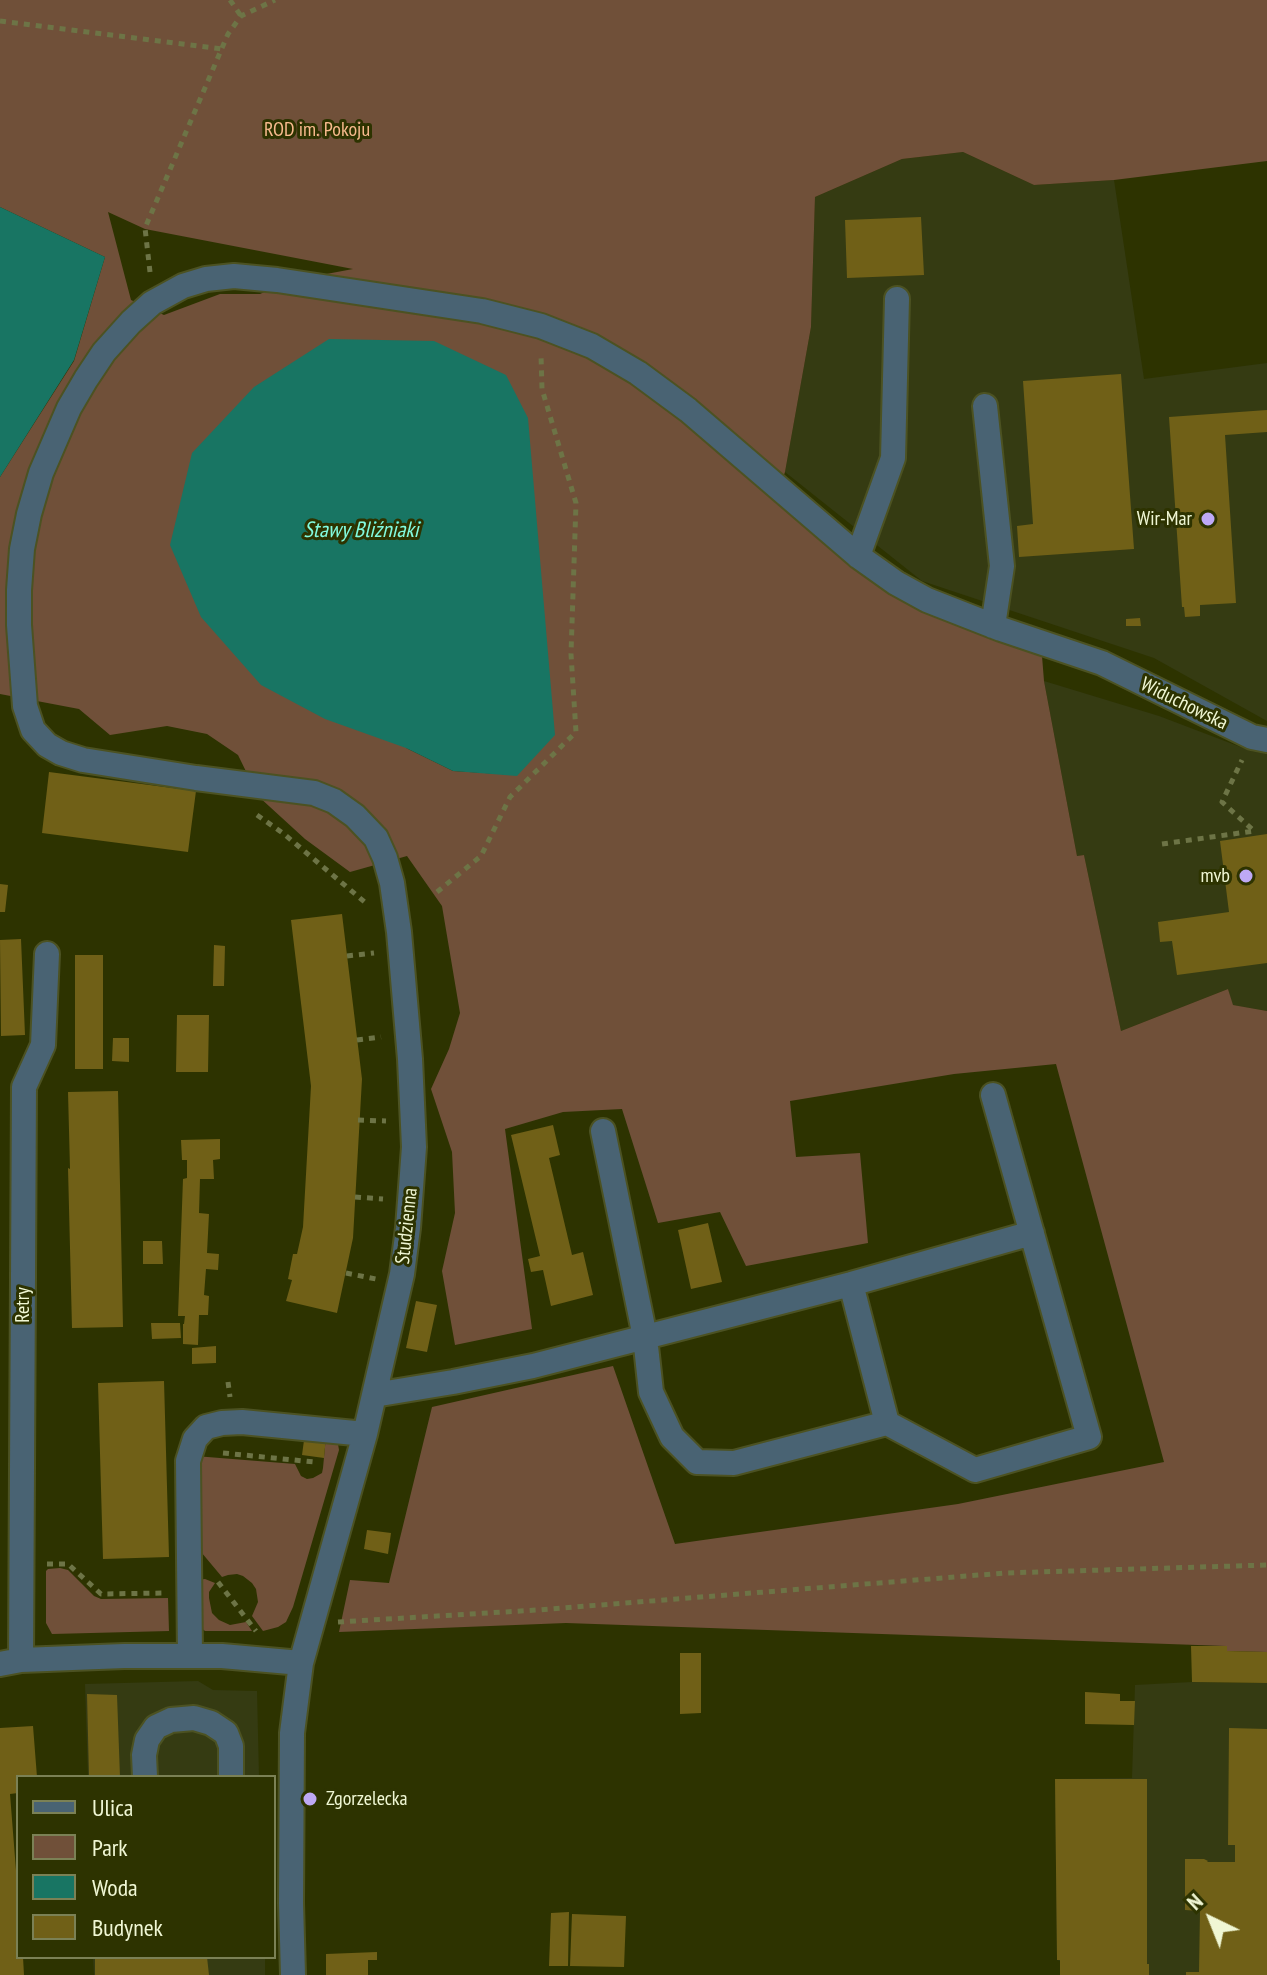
<!DOCTYPE html>
<html>
<head>
<meta charset="utf-8">
<style>
	body { margin:0 }
	#map { position:relative; width:1267px; height:1975px; overflow:hidden; background:#2d3300; font-family:"PT Sans Narrow",sans-serif }
	canvas { display:block }
	.legend { position:absolute; left:16px; top:1775px; width:260px; height:184px; box-sizing:border-box; background:#2d3300; border:2px solid #7b8155; margin:0; padding:10px 14px; list-style:none; font-size:24px; color:#f0f7d4 }
	.legend li { display:flex; align-items:center; gap:16px; height:40px }
	.legend b { width:40px; border:2px solid #7b8155 }
	.north { position:absolute; left:1171px; top:1879px; width:80px; height:80px; -webkit-text-stroke:6px #2d3300; paint-order:stroke; rotate:317deg; font-size:22px; font-weight:700; line-height:32px; text-align:center; color:#f0f7d4 }
	.north::after { content:''; display:block; margin:auto; width:28px; height:36px; background:#f0f7d4; clip-path:polygon(50% 0,100% 100%,50% 72%,0 100%) }
</style>
</head>
<body>
<div id="map">
<canvas width="1267" height="1975"></canvas>
<ul class="legend">
<li><b style="height:10px;background:#496373"></b>Ulica</li>
<li><b style="height:22px;background:#705039"></b>Park</li>
<li><b style="height:22px;background:#187563"></b>Woda</li>
<li><b style="height:22px;background:#706017"></b>Budynek</li>
</ul>
<div class="north">N</div>
</div>
<script>
const g = document.querySelector('canvas').getContext('2d');
g.lineJoin = 'round';
function fillPath(path, color) { g.fillStyle = color; g.fill(path, 'evenodd'); }
const shape = rows => new Path2D(rows.map(r => 'M' + r).join(''));
function stroke(path, color, width, dash) { g.strokeStyle = color; g.lineWidth = width; g.lineCap = dash ? 'butt' : 'round'; g.setLineDash(dash || []); g.stroke(path); }
function write(font, color, halo, rows, align = 'center') {
  g.font = font + ' "PT Sans Narrow",sans-serif'; g.lineWidth = 6; g.setLineDash([]); g.textBaseline = 'middle'; g.strokeStyle = halo; g.fillStyle = color; for (const [text, x, y, turn = 0] of rows) {
    g.save(); g.translate(x, y); g.rotate((+turn || 0) * Math.PI / 180); g.textAlign = isNaN(turn) ? turn : align; if (halo) g.strokeText(text, 0, 0); g.fillText(text, 0, 0); g.restore();
  }
}
fillPath(shape([
	[963,152,1034,185,1114,180,1144,379,1267,363,1267,721,1154,658,922,581,785,472,811,327,815,197,902,159],
	[1044,681,1159,716,1251,751,1267,754,1267,1011,1232,1005,1228,989,1121,1031,1084,855,1077,856],
	[198,1681,213,1690,257,1691,259,1777,88,1777,85,1684],
	[1192,1682,1267,1683,1267,1975,1060,1975,1060,1961,1057,1960,1055,1779,1132,1778,1135,1685],
	[93,1957,265,1957,265,1975,94,1975]
]), '#353b12');
fillPath(shape([
	[0,0,1267,0,1267,161,1114,180,1034,185,963,152,902,159,815,197,811,327,785,472,775,500,895,596,987,636,1042,656,1044,681,1077,856,1084,855,1121,1031,1228,989,1233,1005,1267,1011,1267,1652,1227,1651,1226,1646,566,1623,339,1632,350,1580,389,1583,432,1407,613,1366,675,1544,958,1504,1164,1462,1056,1064,954,1074,790,1101,796,1157,860,1153,868,1243,746,1266,720,1212,658,1223,622,1109,563,1112,505,1129,532,1329,455,1345,442,1271,455,1213,452,1152,431,1089,449,1049,460,1013,442,906,407,856,350,872,305,839,258,796,238,755,207,734,167,726,110,735,79,709,0,694,0,477,74,361,105,257,0,207],
	[108,212,145,229,353,269,289,281,260,294,220,294,164,315,131,300],
	[406,748,517,775,453,771],
	[326,1436,332,1438,338,1444,339,1450,293,1607,286,1622,278,1627,263,1631,252,1616,258,1602,256,1589,252,1583,243,1576,237,1574,228,1575,222,1577,196,1546,195,1456,295,1464,301,1476,307,1479,313,1478,322,1473,323,1468],
	[60,1568,68,1570,94,1596,101,1599,168,1598,169,1631,52,1634,46,1623,46,1571,48,1569],
	[205,1579,215,1583,209,1592,209,1598,212,1613,219,1620,230,1625,246,1622,252,1631,205,1631,200,1627,197,1580]
]), '#705039');
fillPath(shape([
	[0,207,105,257,74,360,0,477],
	[329,339,434,341,506,375,528,418,555,735,517,776,453,771,406,748,325,719,261,685,201,617,170,545,192,453,254,387]
]), '#187563');
fillPath(shape([
	[921,217,924,275,847,278,845,220],
	[1121,374,1134,549,1019,557,1017,526,1033,524,1023,381],
	[1267,410,1267,432,1225,435,1236,603,1200,605,1200,616,1185,617,1184,607,1182,607,1169,417],
	[1140,618,1141,626,1126,626,1126,619],
	[49,772,196,791,188,852,42,833],
	[1267,834,1267,963,1177,975,1172,941,1160,942,1158,922,1229,912,1220,841],
	[0,884,8,885,5,912,0,912],
	[342,914,362,1079,353,1238,337,1313,286,1301,292,1280,288,1279,293,1254,297,1254,303,1227,311,1086,291,920],
	[21,939,25,1035,1,1036,0,940],
	[214,945,225,946,224,986,213,986],
	[75,955,103,955,103,1069,75,1069],
	[177,1015,209,1015,208,1072,176,1072],
	[113,1038,129,1038,129,1062,112,1061],
	[118,1091,123,1327,72,1328,68,1168,70,1169,68,1092],
	[553,1125,560,1155,549,1158,572,1255,583,1252,593,1295,551,1306,543,1270,531,1272,528,1259,540,1256,511,1135],
	[220,1139,220,1159,213,1160,214,1179,200,1179,199,1213,209,1214,207,1253,219,1254,218,1270,206,1269,204,1295,209,1296,208,1315,199,1315,198,1345,183,1344,183,1324,184,1324,185,1316,178,1316,183,1179,187,1178,187,1160,182,1160,181,1140],
	[708,1223,722,1282,691,1289,678,1230],
	[143,1241,162,1241,163,1264,143,1264],
	[416,1301,437,1305,427,1352,406,1348],
	[151,1323,180,1323,181,1338,152,1339],
	[216,1346,216,1363,192,1364,192,1348],
	[164,1381,169,1557,103,1559,98,1383],
	[305,1433,326,1436,324,1458,302,1455],
	[367,1530,391,1533,388,1554,364,1549],
	[1191,1646,1227,1646,1227,1651,1267,1652,1267,1683,1192,1682],
	[680,1653,701,1653,701,1713,680,1714],
	[1085,1692,1120,1694,1120,1701,1135,1701,1134,1725,1085,1724],
	[87,1694,117,1695,120,1777,89,1777],
	[33,1726,37,1777,18,1777,18,1793,10,1794,18,1896,18,1957,23,1957,24,1975,0,1975,0,1728],
	[1229,1728,1267,1729,1267,1975,1186,1975,1186,1972,1199,1972,1200,1911,1185,1910,1185,1859,1204,1859,1208,1861,1207,1862,1235,1862,1235,1845,1228,1845],
	[1055,1779,1147,1779,1147,1964,1149,1964,1149,1975,1060,1975,1060,1960,1057,1960],
	[569,1912,568,1966,549,1966,551,1913],
	[572,1914,626,1916,624,1967,570,1966],
	[377,1952,377,1960,368,1960,368,1975,326,1975,326,1954],
	[95,1957,125,1957,125,1959,207,1957,209,1975,95,1975]
]), '#706017');
const minor = shape([
	[985,406,1002,566,993,626],
	[858,556,893,458,897,299],
	[603,1131,645,1337,651,1392,672,1437,697,1462,734,1463,887,1423,851,1284],
	[374,1395,453,1382,533,1366,851,1284,1032,1233],
	[887,1423,975,1470,1089,1437,993,1095],
	[190,1656,188,1461,195,1439,206,1427,222,1423,242,1422,365,1434],
	[21,1660,24,1087,43,1045,47,954],
	[0,1664,21,1660,124,1656,222,1656,301,1663],
	[145,1777,144,1755,147,1740,156,1727,171,1720,194,1718,211,1723,226,1733,231,1746,231,1777],
	[293,1975,291,1903,292,1733,301,1663,365,1434,402,1274,408,1228,414,1147,410,1059,399,932,392,883,385,858,376,838,355,816,334,801,314,793,196,778,83,760,61,753,47,745,33,730,25,706,19,625,19,590,22,549,29,514,41,473,69,408,86,379,104,352,131,322,152,303,183,286,206,279,234,276,277,280,482,311,541,326,592,346,638,373,688,410,858,556,896,583,927,600,1001,629,1102,663,1252,737,1267,740]
]);
stroke(minor, '#4c5222', 28);
stroke(shape([
	[230,0,241,16],
	[0,21,222,49],
	[150,272,145,228,228,34,241,16,275,0],
	[257,815,284,834,367,904],
	[1162,844,1254,831,1222,802,1242,760],
	[437,892,481,856,510,797,576,732,571,654,576,503,542,389,541,355],
	[347,956,374,953],
	[357,1040,381,1037],
	[358,1120,386,1121],
	[355,1197,383,1199],
	[346,1273,376,1279],
	[228,1382,230,1397],
	[223,1453,314,1462],
	[47,1564,68,1564,101,1594,165,1593],
	[218,1582,256,1631],
	[338,1622,537,1610,1005,1573,1267,1565]
]), '#6d7446', 5, [6, 6]);
stroke(minor, '#496373', 24);
for (const [x, y, r, color] of [
	[1208,519,8,"#bea9f5"],
	[1246,876,8,"#bea9f5"],
	[310,1799,8,"#bea9f5"]
]) { const dot = new Path2D(); dot.arc(x, y, r, 0, 2 * Math.PI); g.fillStyle = color; g.fill(dot); stroke(dot, '#2d3300', 3); }
write('20px', '#f8ba8d', '#2d3300', [
	["ROD im. Pokoju",317,130]
]);
write('20px', '#f0f7d4', '#2d3300', [
	["Wir-Mar",1192,519],
	["mvb",1230,876],
	["Zgorzelecka",326,1799,"left"]
], 'right');
write('20px', '#f0f7d4', '#2d3300', [
	["Widuchowska",1184,704,26],
	["Studzienna",407,1226,-84],
	["Retry",23,1305,-90]
]);
write('italic 22px', '#82fbdf', '#2d3300', [
	["Stawy Bliźniaki",361,531]
]);
</script>
</body>
</html>
